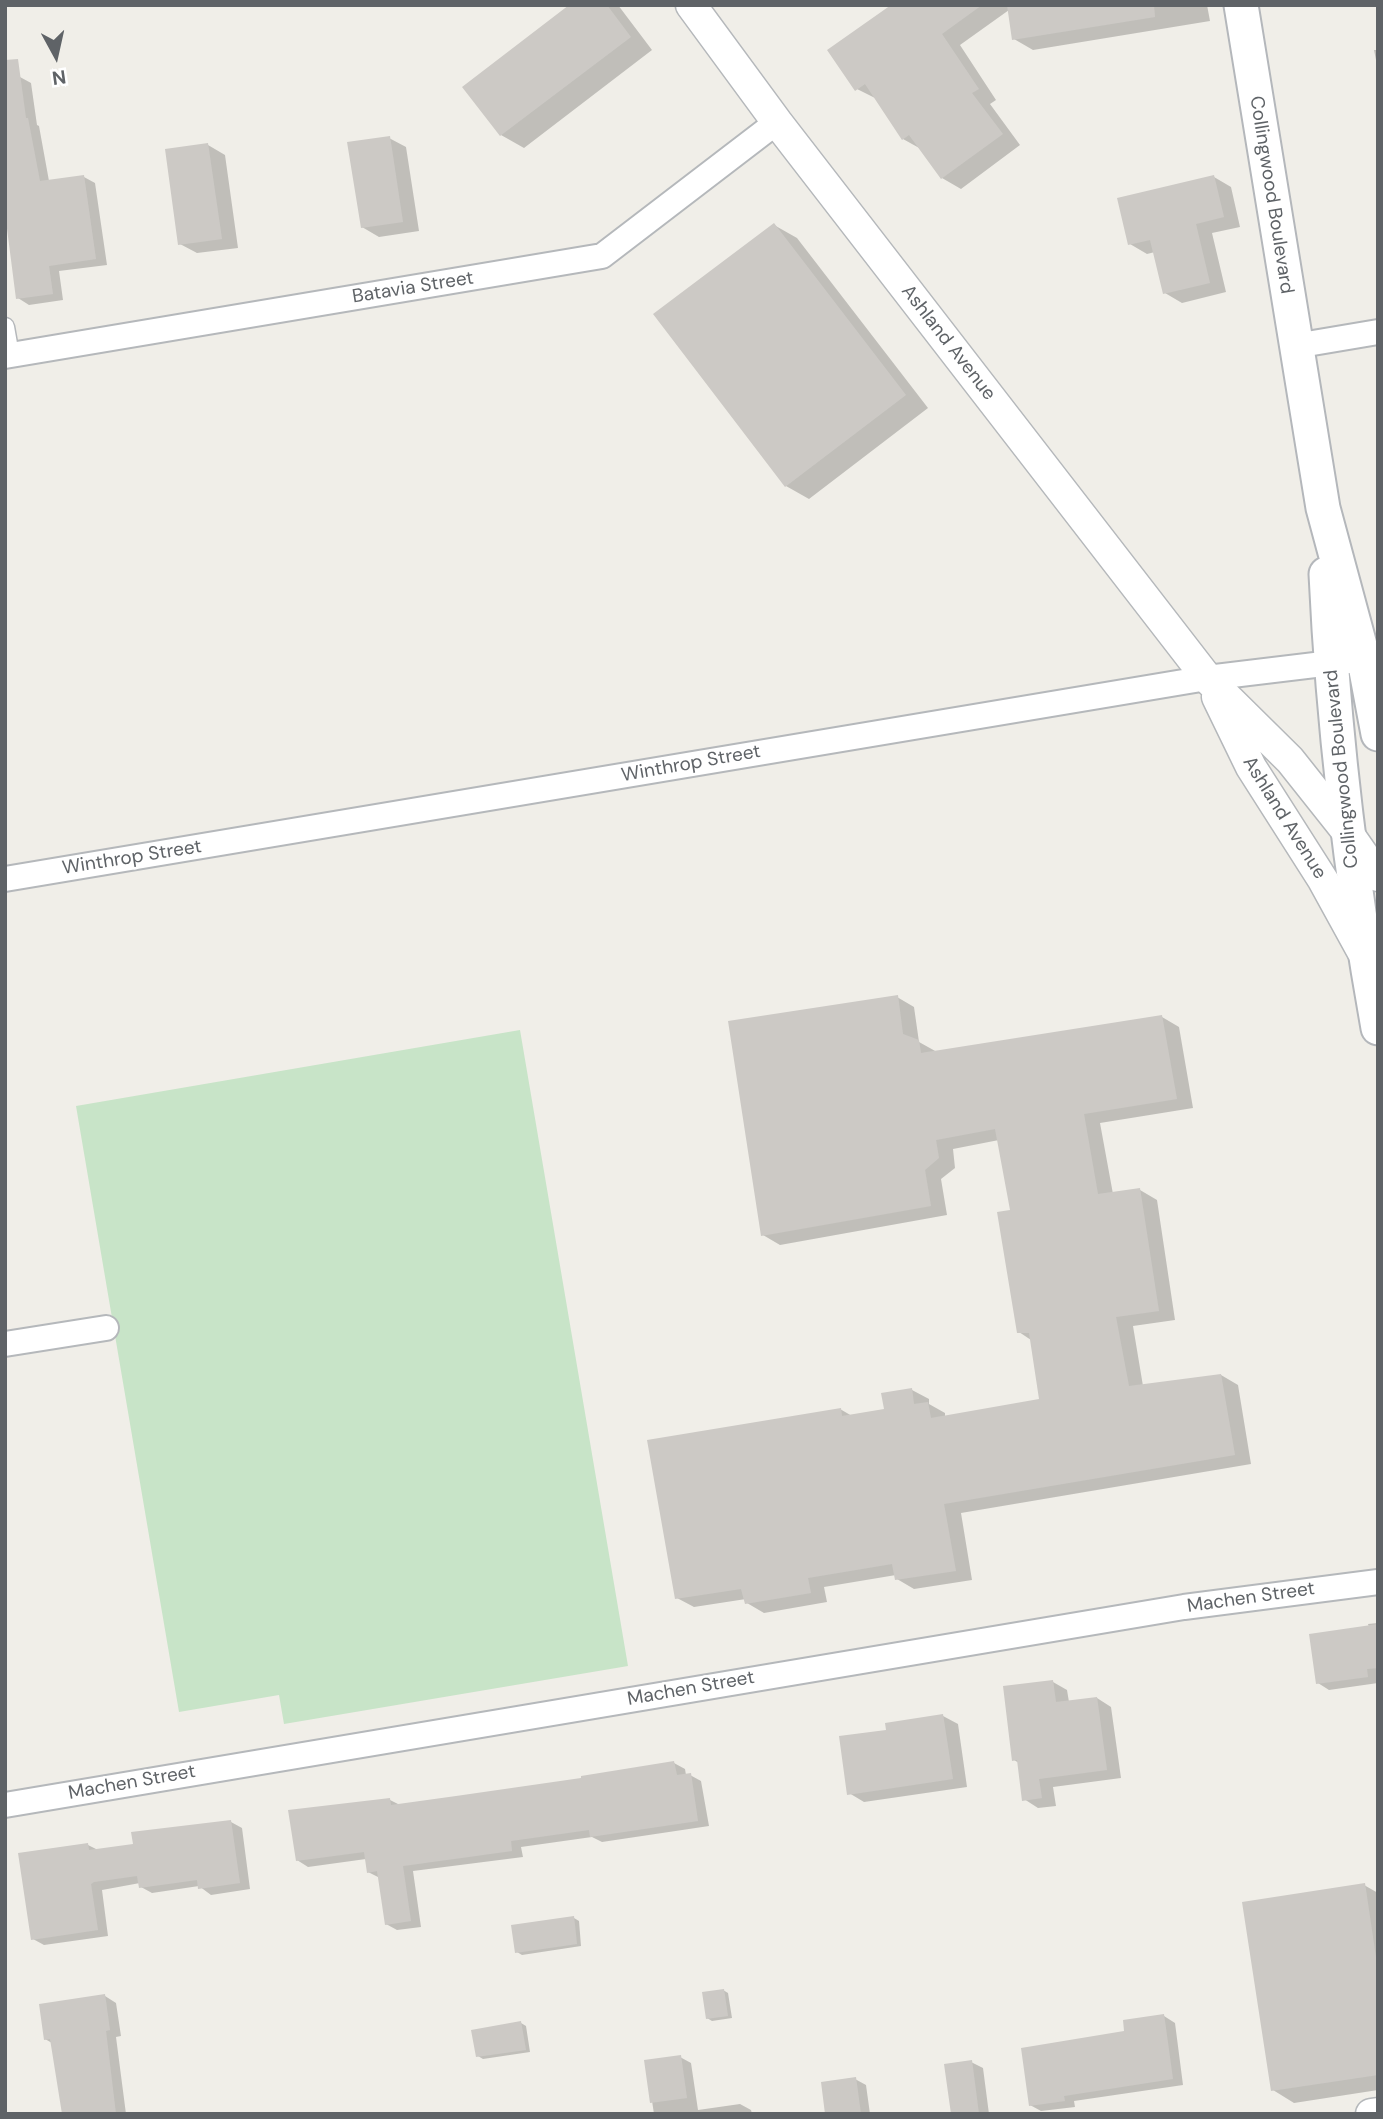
<!DOCTYPE html>
<html>
<head>
<meta charset="utf-8">
<style>
  body { margin:0 }
  #map { position:relative; width:1383px; height:2119px; overflow:hidden; background:#f0eee8; font-family:"DM Sans",sans-serif }
  canvas { display:block }
  .frame { position:absolute; inset:0; border:7px solid #5f6367; pointer-events:none }
  .north { position:absolute; left:21px; top:21px; width:70px; height:70px; -webkit-text-stroke:5px #fff; paint-order:stroke; rotate:172deg; font-size:19px; font-weight:700; line-height:28px; text-align:center; color:#5f6367 }
  .north::after { content:''; display:block; margin:auto; width:24px; height:32px; background:#5f6367; clip-path:polygon(50% 0,100% 100%,50% 72%,0 100%) }
</style>
</head>
<body>
<div id="map">
<canvas width="1383" height="2119"></canvas>
<div class="frame"></div>
<div class="north">N</div>
</div>
<script>
const g = document.querySelector('canvas').getContext('2d');
g.lineJoin = 'round';
function fillPath(path, color) { g.fillStyle = color; g.fill(path, 'evenodd'); }
function trace(path, color, width, dash) { g.strokeStyle = color; g.lineWidth = width; g.lineCap = dash ? 'butt' : 'round'; g.setLineDash(dash || []); g.stroke(path); }
function drawText(font, color, halo, rows, align = 'center') {
  g.font = font + ' "DM Sans",sans-serif'; g.lineWidth = 5; g.setLineDash([]); g.textBaseline = 'middle'; g.strokeStyle = halo; g.fillStyle = color; for (const [text, x, y, turn = 0] of rows) {
    g.save(); g.translate(x, y); g.rotate((+turn || 0) * Math.PI / 180); g.textAlign = isNaN(turn) ? turn : align; if (halo) g.strokeText(text, 0, 0); g.fillText(text, 0, 0); g.restore();
  }
}
const green = new Path2D(`
  M520,1030L628,1666L284,1724L279,1695L179,1712L76,1106Z`);
const shadow = new Path2D(`
  M572,5H618L652,50L524,148L501,135Z
  M894,5H1207L1210,21L1033,50L1014,39L1009,10L960,45L996,100L990,104L1020,145L961,189L942,178L921,149L903,139L877,99L857,89Z
  M1374,50H1378V70Z
  M20,77L31,83L37,125L39,126L49,181L84,177L95,183L107,265L59,271L63,300L29,305L18,298Z
  M389,138L406,147L419,231L379,237L362,227Z
  M208,145L225,155L238,248L197,253L180,244Z
  M1214,177L1231,187L1240,227L1212,233L1226,292L1182,303L1165,293L1155,252L1147,254L1130,244Z
  M774,225L797,238L928,408L809,499L786,486Z
  M897,997L914,1007L919,1042L937,1052L1162,1017L1179,1027L1193,1108L1100,1123L1113,1194L1140,1190L1157,1200L1175,1320L1133,1326L1143,1386L1221,1375L1238,1385L1251,1464L961,1513L972,1580L914,1589L897,1579L896,1575L824,1587L827,1602L764,1613L747,1603L746,1599L694,1607L677,1598L840,1409L852,1416L886,1411L912,1390L929,1399V1404L945,1413V1418L1041,1401L1031,1340L1019,1332L1012,1211L999,1140L953,1149L955,1168L941,1179L947,1215L780,1245L763,1235Z
  M1378,1623V1683L1329,1690L1318,1683L1369,1627L1368,1624Z
  M1053,1682L1067,1690L1069,1702L1097,1698L1111,1707L1121,1778L1053,1787L1056,1806L1038,1808L1024,1799L1019,1763L1014,1760Z
  M943,1716L958,1724L967,1787L864,1802L849,1793L888,1731Z
  M674,1763L685,1769L686,1775H690L701,1781L709,1826L602,1842L592,1837L521,1847L523,1857L413,1871L421,1927L397,1930L386,1924L380,1878L368,1872L366,1859L308,1867L297,1860L390,1800L400,1805L583,1779Z
  M231,1822L242,1828L250,1889L211,1895L199,1886L152,1893L141,1887L140,1883L102,1890L108,1936L44,1945L33,1939L88,1845L98,1850L135,1845Z
  M1364,1885L1378,1893V2090L1294,2103L1273,2090Z
  M574,1918L579,1921L581,1946L522,1955L517,1952Z
  M723,1990L728,1993L732,2018L712,2021L707,2018Z
  M105,1996L116,2003L121,2036L116,2037L126,2114H64L52,2043L45,2039Z
  M1164,2016L1175,2023L1183,2085L1074,2101L1075,2107L1041,2111L1030,2105L1126,2033Z
  M521,2023L526,2026L530,2052L483,2059L478,2056Z
  M680,2057L691,2063L698,2110L740,2104L751,2110L752,2114H654L646,2061Z
  M971,2062L983,2068L989,2114H953Z
  M855,2079L866,2085L870,2114H827Z`);
const building = new Path2D(`
  M569,5H607L631,37L500,136L462,87Z
  M891,5H982L942,34L979,89L972,93L1003,134L941,179L909,135L902,140L865,84L855,91L827,50Z
  M1007,5H1154L1155,17L1012,40Z
  M18,59L26,118H28L40,181L84,175L96,259L49,266L53,294L16,299L5,213V60Z
  M390,136L403,222L361,228L347,142Z
  M208,143L222,239L178,245L165,149Z
  M1214,175L1224,217L1196,224L1210,283L1163,294L1150,240L1128,245L1117,198Z
  M774,223L906,395L785,487L653,314Z
  M898,995L903,1034L919,1040L921,1053L1162,1015L1177,1099L1084,1114L1098,1194L1140,1188L1159,1311L1116,1317L1129,1386L1221,1374L1235,1455L944,1504L956,1571L895,1580L892,1564L808,1578L811,1593L745,1604L741,1589L675,1599L647,1440L841,1408L842,1416L884,1409L881,1393L912,1388L914,1404L928,1402L931,1418L1039,1399L1029,1333H1017L997,1212L1010,1210L995,1129L936,1140L939,1158L925,1170L931,1206L761,1236L728,1021Z
  M1378,1624V1668L1367,1669L1368,1677L1316,1684L1309,1634Z
  M1053,1680L1056,1702L1097,1697L1107,1770L1039,1779L1042,1798L1022,1801L1017,1760L1012,1761L1003,1686Z
  M943,1714L953,1779L847,1795L839,1736L886,1730L885,1723Z
  M674,1761L677,1775L691,1773L698,1821L590,1837L589,1830L511,1841L512,1851L403,1866L411,1921L385,1925L377,1871L367,1873L364,1852L296,1861L288,1810L390,1798L391,1805L456,1796L581,1778V1776Z
  M231,1820L240,1883L198,1889L197,1880L139,1888L137,1876L94,1882L91,1884L98,1930L31,1940L18,1853L88,1843L89,1850L133,1844L131,1832Z
  M1365,1883L1378,1971V2075L1271,2091L1242,1902Z
  M574,1916L577,1944L515,1953L511,1925Z
  M724,1989L728,2016L706,2019L702,1992Z
  M105,1994L110,2030L106,2031L116,2114H62L50,2039L44,2040L39,2004Z
  M1164,2014L1173,2079L1064,2096L1065,2101L1029,2106L1021,2048L1124,2031L1123,2020Z
  M521,2021L526,2050L476,2057L471,2030Z
  M681,2055L687,2098L650,2103L644,2060Z
  M972,2060L979,2114H951L944,2064Z
  M856,2077L861,2114H825L821,2082Z`);
const pedestrian = new Path2D(`
  M5,327L10,355`);
const minor = new Path2D(`
  M1295,346L1378,332
  M5,356L602,256L777,122
  M5,879L1207,678L1348,661
  M5,1344L106,1328
  M5,1805L1184,1607L1378,1582`);
const tertiary = new Path2D(`
  M691,5L777,122L1207,678L1290,760L1348,833L1378,876
  M1217,697L1251,767L1323,880L1362,951
  M1371,2114L1378,2113`);
const secondary = new Path2D(`
  M1241,5L1323,508L1364,660L1378,734
  M1326,574C1333,726 1351,878 1378,1028`);
const streetNames = [
  ["Collingwood Boulevard",1271,195,81],
  ["Batavia Street",413,288,-9],
  ["Ashland Avenue",948,343,52],
  ["Winthrop Street",691,764,-10],
  ["Collingwood Boulevard",1342,769,-96],
  ["Ashland Avenue",1284,818,58],
  ["Winthrop Street",132,858,-9],
  ["Machen Street",1251,1598,-8],
  ["Machen Street",691,1689,-10],
  ["Machen Street",132,1783,-10]
];
fillPath(green, '#c8e4c8');
fillPath(shadow, '#0003');
fillPath(building, '#ccc9c5');
trace(pedestrian, '#b5b8bb', 21);
trace(minor, '#b5b8bb', 28);
trace(tertiary, '#b5b8bb', 33);
trace(secondary, '#b4b7bb', 37);
trace(pedestrian, '#fff', 18);
trace(minor, '#fff', 24);
trace(tertiary, '#fff', 30);
trace(secondary, '#fff', 33);
drawText('19px', '#5f6367', '#fff', streetNames);
</script>
</body>
</html>
